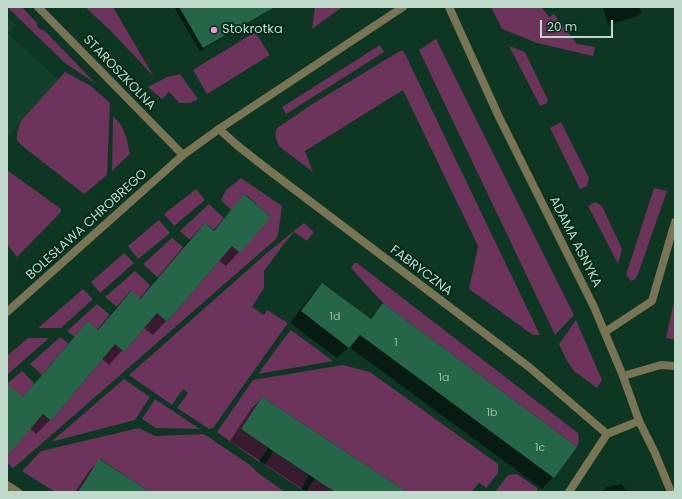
<!DOCTYPE html>
<html>
<head>
<meta charset="utf-8">
<style>
  body { margin:0 }
  #map { position:relative; width:682px; height:499px; overflow:hidden; background:#0d3623; font-family:Poppins,sans-serif }
  canvas { display:block }
  .frame { position:absolute; inset:0; border:8px solid #bfdaca; pointer-events:none }
  .scale { position:absolute; left:540px; top:20px; width:73px; height:18px; box-sizing:border-box; border:2px solid #bfdaca; border-top:0; padding-left:5px; font-size:12px; line-height:14px; white-space:nowrap; color:#bfdaca; -webkit-text-stroke:3px #012b1a; paint-order:stroke }
</style>
</head>
<body>
<div id="map">
<canvas width="682" height="499"></canvas>
<div class="frame"></div>
<div class="scale">20 m</div>
</div>
<script>
const g = document.querySelector('canvas').getContext('2d');
g.lineJoin = 'round';
function fillPath(path, color) { g.fillStyle = color; g.fill(path, 'evenodd'); }
function trace(path, color, width, dash) { g.strokeStyle = color; g.lineWidth = width; g.lineCap = dash ? 'butt' : 'round'; g.setLineDash(dash || []); g.stroke(path); }
function drawText(font, color, halo, rows, align = 'center') {
  g.font = font + ' Poppins,sans-serif'; g.lineWidth = 4; g.setLineDash([]); g.textBaseline = 'middle'; g.strokeStyle = halo; g.fillStyle = color; for (const [text, x, y, turn = 0] of rows) {
    g.save(); g.translate(x, y); g.rotate((+turn || 0) * Math.PI / 180); g.textAlign = isNaN(turn) ? turn : align; if (halo) g.strokeText(text, 0, 0); g.fillText(text, 0, 0); g.restore();
  }
}
const built = new Path2D(`
  M7,16L16,25L8,33L58,80L7,138Z`);
const green = new Path2D(`
  M7,7H22L37,23V26L41,30H44L96,84L65,63Z
  M85,7H113L154,77L110,30Z
  M315,7H342L312,29Z
  M491,7H544L542,8L549,17L554,14L577,44L595,47L593,56L537,43L502,29Z
  M255,32L270,55L207,94L193,70Z
  M436,39L574,315L555,335L419,50Z
  M380,45L384,52L286,114L282,107Z
  M509,46L525,52L548,100L547,103L540,106Z
  M400,51H403L406,56L540,335H533L469,289L478,246L403,90L305,151L313,172L280,147C276,142 274,133 277,128L314,103Z
  M65,72L91,86L110,103L107,175L84,194L21,145L17,140V133L21,121Z
  M180,74L198,99L190,103H179L169,92L162,99L148,87L167,77Z
  M113,117C125,125 127,140 130,154L112,171Z
  M561,122L589,178L587,186L580,189L550,128Z
  M7,170L61,209V212L17,257L7,244Z
  M241,178L282,206L278,235L276,239L24,459L13,468L7,463V453L43,414L51,421L115,344L124,352L157,313L167,322L232,246L271,217L245,194L231,210L221,200L226,190Z
  M654,188L667,191L638,274L635,279L631,281L626,275Z
  M196,189L205,200L174,226L164,214Z
  M595,202L602,206L622,249L618,264L588,206Z
  M209,204L224,218L214,230L205,223L190,240L180,231Z
  M159,220L170,233L138,259L128,246Z
  M304,223L314,232L307,241L294,232L283,245L264,271V288L252,307L264,315L267,310L288,323L213,428L209,429L177,408L188,393L183,389L172,405L129,375L268,252Z
  M172,238L184,248L158,278L143,264Z
  M124,253L134,263L100,293L91,282Z
  M354,263H357L361,266L578,433L579,442L577,447L383,303L351,268Z
  M135,271L151,286L140,299L130,291L117,307L105,297Z
  M83,289L93,299L61,328H38Z
  M675,297V340L666,338Z
  M97,304L110,315L98,330L88,322L75,337L67,331Z
  M576,320L602,380L597,388L574,371L567,361L559,344Z
  M291,330L333,361L258,374L288,333Z
  M60,337L69,344L42,375L30,364Z
  M28,338H49L7,375V356Z
  M343,365L370,372L498,464V473L486,488L479,483L471,492H407L262,397L241,429L268,448L259,462L217,432L253,380Z
  M22,371L35,384L23,398L13,389L7,397V384Z
  M124,379L150,397L135,420L51,442Z
  M155,399L200,429L156,428L142,419Z
  M139,428L155,436L204,434L250,465L258,473L285,492H150L100,459L78,492H55L22,471L41,451Z
  M273,451L309,475L301,489L265,465Z
  M517,474L537,488V492H495L508,475Z
  M315,478L335,492H306Z`);
const shadow = new Path2D(`
  M174,7H271V8L268,11L200,51Z
  M603,7H640L641,13L638,16L608,25Z
  M244,196L239,252L226,266L218,260L166,321L153,335L143,327L109,365L102,359L50,420L36,434L29,428L7,454V397L22,398L74,337L88,323L97,330L117,306L131,292L139,299L191,238L205,224L213,231Z
  M322,284L369,319L383,305L575,447L553,477L542,489L349,347L337,358L290,323L311,296Z
  M262,398L405,492H307L230,441L251,409Z
  M100,460L148,492H75L90,470Z
  M621,484L628,492H602L607,487Z`);
const building = new Path2D(`
  M179,7H275L203,48Z
  M244,194L271,217L240,253L232,246L167,322L157,313L124,352L115,344L51,421L43,414L7,456V384L23,397L88,321L98,330L131,291L140,299L205,223L214,231Z
  M322,283L371,319L383,303L577,447L554,478L360,335L349,348L301,311Z
  M262,397L407,492H335L273,451L241,429Z
  M99,459L150,492H78Z`);
const minor = new Path2D(`
  M38,7L183,155
  M219,129L238,146L266,168L529,367L607,434
  M605,332L652,301L675,222
  M623,376L661,365L675,366
  M7,485L18,492
  M569,492L607,434L639,421`);
const tertiary = new Path2D(`
  M449,7L499,117L594,307L623,376L639,421L655,453L671,492
  M7,312L183,155L219,129L403,7`);
const markers = [
  [214,30,4,"#f491d4"]
];
const numberNames = [
  ["1d",335,317],
  ["1",396,343],
  ["1a",444,378],
  ["1b",492,413],
  ["1c",540,448]
];
const poiNames = [
  ["Stokrotka",222,30]
];
const streetNames = [
  ["STAROSZKOLNA",119,73,46],
  ["BOLESŁAWA CHROBREGO",87,225,-42],
  ["ADAMA ASNYKA",575,242,63],
  ["FABRYCZNA",421,271,37]
];
fillPath(built, '#11412b');
fillPath(green, '#6c335b');
fillPath(shadow, '#0007');
fillPath(building, '#246647');
trace(minor, '#797453', 8);
trace(tertiary, '#797453', 8);
for (const [x, y, r, color] of markers) { const dot = new Path2D(); dot.arc(x, y, r, 0, 2 * Math.PI); g.fillStyle = color; g.fill(dot); trace(dot, '#012b1a', 1.5); }
drawText('11px', '#98bda9', null, numberNames);
drawText('13px', '#bfdaca', '#012b1a', poiNames, 'left');
drawText('13px', '#bfdaca', '#012b1a', streetNames);
</script>
</body>
</html>
